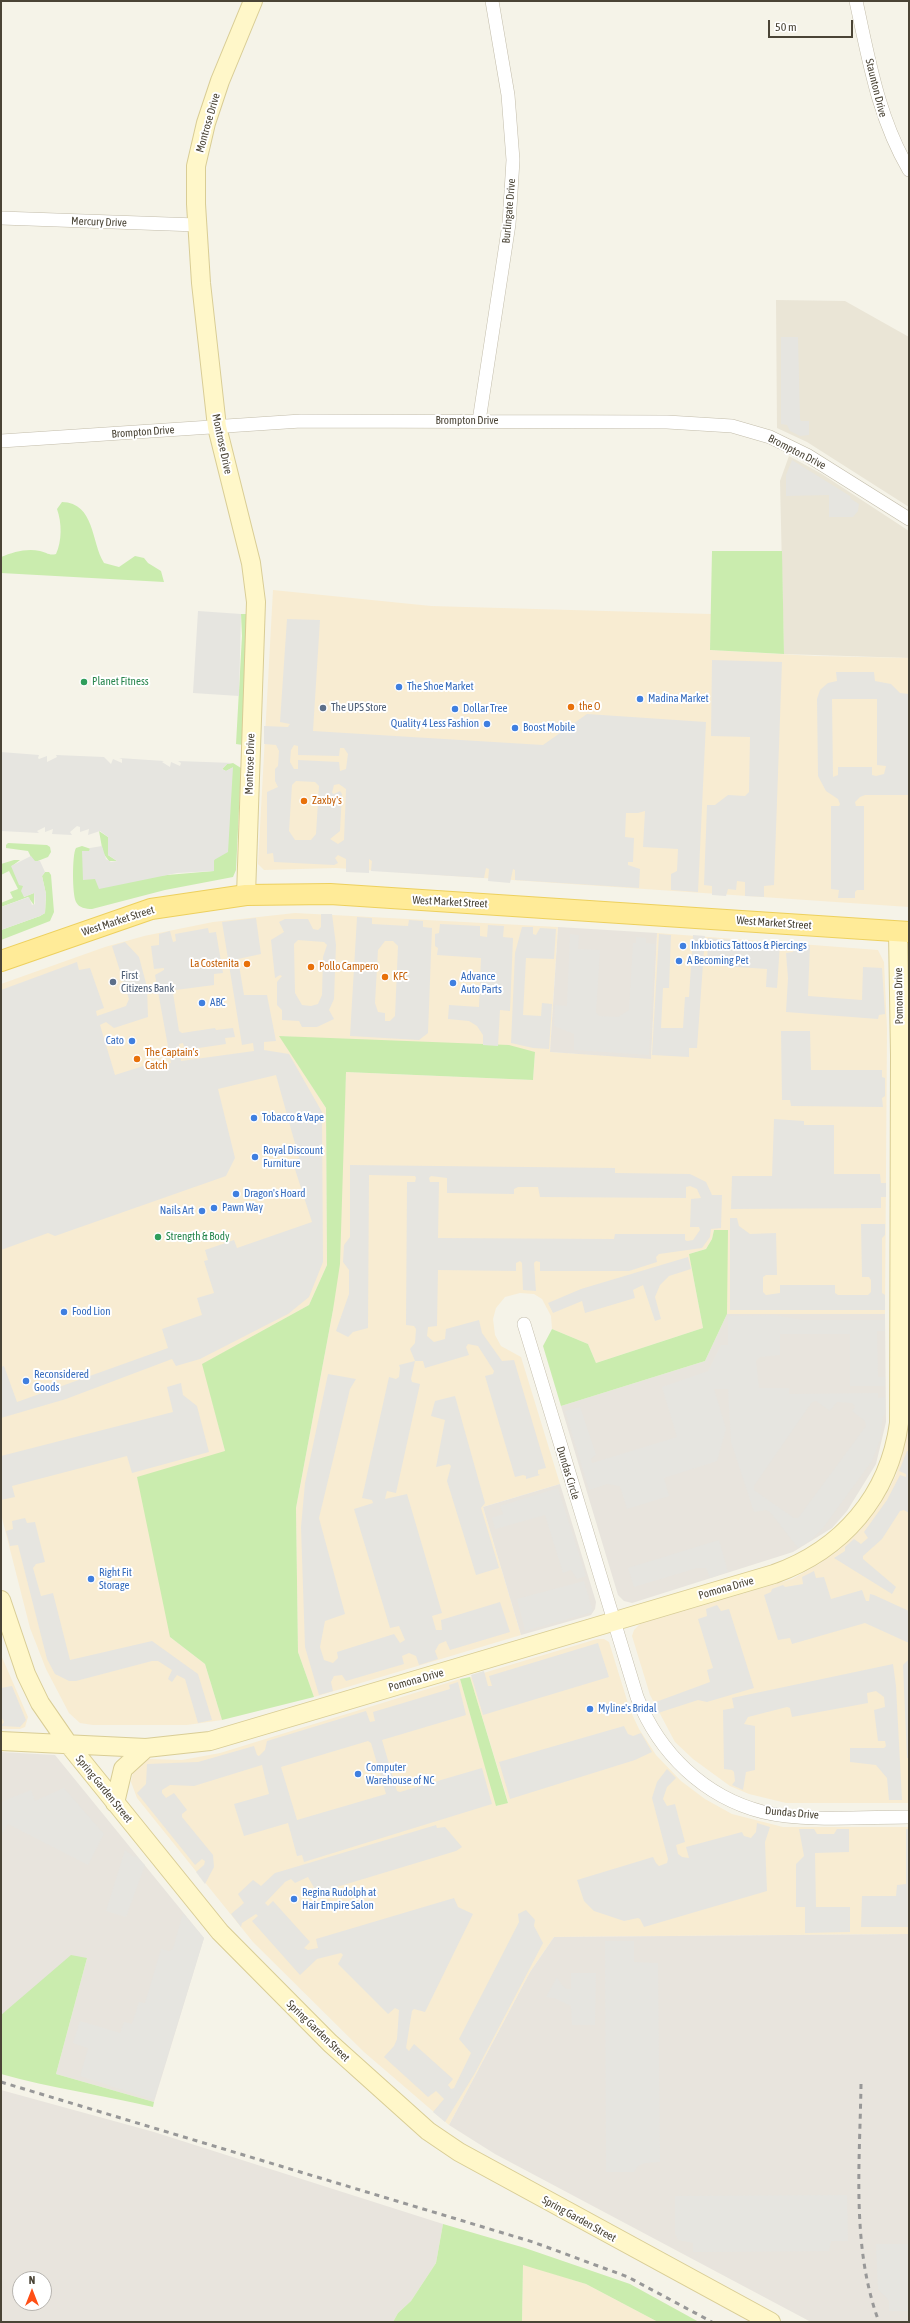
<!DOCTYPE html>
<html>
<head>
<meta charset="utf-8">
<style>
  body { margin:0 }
  #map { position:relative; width:910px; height:2323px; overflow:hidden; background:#f5f3e8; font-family:"Asap Condensed",sans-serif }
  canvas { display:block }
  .frame { position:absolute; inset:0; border:2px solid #4a4436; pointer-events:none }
  .north { position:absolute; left:12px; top:2271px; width:40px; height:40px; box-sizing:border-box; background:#fff; border:1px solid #b7b4af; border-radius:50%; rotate:0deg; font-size:11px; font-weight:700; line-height:16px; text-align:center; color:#4a4436 }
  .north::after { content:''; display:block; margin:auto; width:14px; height:18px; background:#ff4f16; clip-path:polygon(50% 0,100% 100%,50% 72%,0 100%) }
  .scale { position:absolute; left:768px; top:20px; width:85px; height:18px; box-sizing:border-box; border:2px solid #4a4436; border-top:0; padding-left:5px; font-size:12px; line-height:14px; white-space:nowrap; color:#4a4436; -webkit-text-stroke:3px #fff; paint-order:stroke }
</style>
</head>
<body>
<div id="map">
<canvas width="910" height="2323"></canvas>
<div class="frame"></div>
<div class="north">N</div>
<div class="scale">50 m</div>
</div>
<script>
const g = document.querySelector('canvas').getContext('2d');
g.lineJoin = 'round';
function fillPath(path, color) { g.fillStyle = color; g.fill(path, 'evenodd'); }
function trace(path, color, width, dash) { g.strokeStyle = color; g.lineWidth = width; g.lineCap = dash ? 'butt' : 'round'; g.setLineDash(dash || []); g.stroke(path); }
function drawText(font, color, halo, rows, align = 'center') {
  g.font = font + ' "Asap Condensed",sans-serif'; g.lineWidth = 4; g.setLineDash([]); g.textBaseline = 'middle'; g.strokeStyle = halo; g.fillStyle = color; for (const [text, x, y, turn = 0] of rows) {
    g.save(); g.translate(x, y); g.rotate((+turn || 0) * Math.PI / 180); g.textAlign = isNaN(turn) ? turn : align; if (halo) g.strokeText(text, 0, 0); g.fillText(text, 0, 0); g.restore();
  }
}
const residential = new Path2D(`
  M776,300L845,301L909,337V507L807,442L777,428Z
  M789,456L822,474L909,531V658L784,654L780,481Z`);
const commercial = new Path2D(`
  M273,590L431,606L711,614L710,650L815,656L909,658V907L336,868L264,870L258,864Z
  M295,913L558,927L550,1052L651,1058L657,933L878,950L884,962L887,1028L885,1314H727V1230H714L712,1239L706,1249L689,1254L703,1328L596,1363L588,1344L552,1329L551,1316L542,1299L534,1294L520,1293L505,1297L496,1308L493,1319L495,1335L501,1346L521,1357L560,1484L483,1507L521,1635L314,1697L298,1652L296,1508L333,1310L346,1072L533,1080L535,1052L280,1036L326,1108L327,1265L309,1305L203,1364L225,1451L170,1637L205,1664L222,1720L187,1725H93L80,1723L69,1713L46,1669L30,1628L1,1514V984L105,947L144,936L213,922Z
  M909,1423V1803H786L749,1794L730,1786L693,1759L675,1742L650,1695L632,1636L634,1630L640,1624L792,1579L819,1564L839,1550L859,1531L876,1510L889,1489L896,1475Z
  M597,1639H604L609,1642L630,1710L639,1729L656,1755L681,1781L705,1799L732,1814L783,1827H909V1934L554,1937L530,1972L449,2125L364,2052L253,1942L137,1798L131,1782L133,1772L140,1763L149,1759L182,1760L220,1753L460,1679L497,1806L508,1802L470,1677Z
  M1,1655L28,1717L25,1727L20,1729H1Z
  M523,2264L586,2284L658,2322H522Z`);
const industrial = new Path2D(`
  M558,927L657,933L651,1059L550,1052Z
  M727,1314H885L886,1422L876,1464L847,1511L832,1528L793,1552L632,1603L624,1601L618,1595L561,1406L705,1361Z
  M560,1484L596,1602L595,1609L591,1615L521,1635L483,1507Z
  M1,1752L55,1755L204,1938L154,2102L56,2074L87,1958L1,2015Z
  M909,1934V2322H811L495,2154L449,2125L530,1972L554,1937Z
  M1,2090L154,2132L443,2224L436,2263L411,2301L398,2313L393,2322H1ZM20,2279H44V2303H20Z`);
const green = new Path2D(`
  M62,502C95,503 91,542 104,563L119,567L135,556L144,558L148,563L161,571L164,582L1,573V557C13,552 27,548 40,551C46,552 49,556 56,554C62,541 62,523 57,509Z
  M712,551H782L784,654L710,650Z
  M241,614H248L243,745L236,744L242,636Z
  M233,763L241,768L236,870L233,877L165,890L92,909C86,909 79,908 76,902C72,895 72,854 76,848L82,846L91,849L90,851H82L97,881L214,871V861L232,768L226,771L222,769L227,764Z
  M99,831L108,837V855L117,861H109L103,853Z
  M8,843L47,845L50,847L51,852L48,857L35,862L32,859L28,851L6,848V845Z
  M14,860H20L12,866L23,885L24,897L34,893V905L28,897L1,907V903L13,898L10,892L18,889L9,871L1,875V864Z
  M45,872H49L51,875L54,912L50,921L1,940V930L40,916L45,913L46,894L42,876Z
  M279,1036L509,1045L535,1052L533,1080L346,1072L340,1264L333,1310L296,1508L298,1652L314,1697L222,1720L205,1664L170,1637L137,1477L225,1451L202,1364L309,1305L327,1265L326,1108Z
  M714,1230H728L727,1314L705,1361L561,1406L543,1346L552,1329L588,1344L596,1363L703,1328L689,1254L706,1249L712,1239Z
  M470,1677L508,1803L496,1806L460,1679Z
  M71,1955L87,1958L56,2074L154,2102L153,2107C102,2095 51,2088 1,2074V2015Z
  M443,2224L525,2248L630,2284L699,2322H658L586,2284L523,2265L522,2322H393L398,2313L411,2301L436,2263Z`);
const parking = new Path2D(`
  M781,337H798L800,419L801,421H809V435L800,436L790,431L787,425L781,424Z
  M792,460L850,496L851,499L859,504L858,511L853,517H829V495L786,496V475Z
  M198,611L241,614L239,696L193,693Z
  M287,619L320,620L313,731L543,745L587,714L706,722L698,892L671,890V874L677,871L678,849L643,847L645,811L638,813H626L625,837L634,838L633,862H628V865L640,869L639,888L515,880V870L513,869L510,883L488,881L489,869L486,868L484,878L371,871L372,861L369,859V873L346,872V859L338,855L335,858L338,863L334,865L274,862L273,853L267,854V792L278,787L275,781V769L278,766L279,751L276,745L264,744V726L288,727L290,724L280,722ZM294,745L298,746V755L339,756L340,748H344L348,754L346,769L340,771L339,762L298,760V769H294L290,762L291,750ZM296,781L315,782L319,786L316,834L311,840H295L289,831L292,785ZM339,784L346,789L344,840L338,844L330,839L340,831L342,794L340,791L334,794L332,793L334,785Z
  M712,660L782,662L774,885L764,886V897L745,896V882L737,881L736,890L728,889L726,896L712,895V886L704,885L707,805H715L728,795L745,796L749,792L750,737L711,736Z
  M836,672H874L875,681L891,684L900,693L909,694V795H865L860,797L855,802L856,806H864V890H857L855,892V898H838L839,890L831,889V806H839L840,804L838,799L826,791L818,776L817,699L820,690L828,683L837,681ZM832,699H877V765L886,766L884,774L876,776L872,775V767H838V775L833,777Z
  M1,752L39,755L38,758L39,759L47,756V762L57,757L56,755L104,757L111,764L113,759L122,763V759L119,758L164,761L162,762L170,767L171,762L180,766L181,763L178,761L233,763L227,764L222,769L226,771L233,767L228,852L214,860V871L177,873L99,889L95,879L83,880L82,851H89L90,848L102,846L106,859L111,862L117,861L108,855V837L100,831L88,835L89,829L80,832V827L77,826L70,832L72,835L52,834L53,829L45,832V827L37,831L39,833L1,831Z
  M31,856L35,861H40L45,872L42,876L46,894L45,913L40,916L1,930V907L29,897L32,905L35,904L34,893L24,897L21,891L23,886L19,885L11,866Z
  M321,914H332L336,945L334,999L329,1010L334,1019L317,1027H302L299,1021L282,1020V1010L277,1005V982L282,976L280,975L275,978L271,940L284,932L279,922L285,919H308L313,929L318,930L321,927ZM298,940L324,942L327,945L323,957L322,995L318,1004L311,1006L302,1005L295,993L294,944Z
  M357,917L372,918V924L408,926L409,920L423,921V927L432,928L428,1033L419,1040L350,1036ZM385,941H393L398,946L395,1016L390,1021H385V1013L378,1012L375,1003L378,950Z
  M256,918L261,954L238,959L244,995H267L276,1041L264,1042V1050L289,1054L322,1112L323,1262L309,1297L288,1314L200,1359L176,1366L172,1359L66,1399L1,1418V1367L4,1366L17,1402L168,1348L162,1329L202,1315L197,1298L214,1293L204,1261L208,1260L205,1250L234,1240L237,1248L312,1222L292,1160L299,1158L276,1075L218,1089L235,1158L226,1176L55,1236L48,1233L1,1250V990L77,962L79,970L90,968L104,1008L96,1011L97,1016L126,1006L129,999L112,946L125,942L139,957L147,987L148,1017L114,1028L106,1022L100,1025L115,1075L159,1061L161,1065L171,1063L155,975L164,970V968L154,969L151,946L159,945V934L170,931L173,942L176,941L175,934L208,928L209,933L216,932L223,973L214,974V985L176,990L174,983H172L168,989L170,993H173L179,1031L182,1033L215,1028L216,1030L233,1028L235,1037L225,1038L226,1044L185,1050L183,1043L179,1044L181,1061L254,1051L253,1043L242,1045L222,922Z
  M440,924L480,926V936L487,937L488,925L504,926L503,937L513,938L510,1011L500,1010L498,1046L483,1045V1035L477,1026L469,1021L448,1019L449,1005L479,1007L481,958L437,955L438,948L435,946V934L439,933Z
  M522,927H533V934L536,935L540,928L556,929L554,959L526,958L523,1015L541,1016L542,1003L552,1004L549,1049L533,1048L511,1043L515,953Z
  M570,934L579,935L578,949L600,950L596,1012L599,1016L618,1017L629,1010L633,943H636V937L646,938V943L655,944L649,1055L574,1050V1034L554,1026L555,1005L567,1006Z
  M659,934L671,935L669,988H663L661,1028H683L685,997H689L693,935L705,936L697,1048H689V1057L652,1055Z
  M708,938L780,944L777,988L766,987L767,969L707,965Z
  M795,944L810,945L808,996L862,1000L863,967L882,968L885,1014L879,1015L878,1019L786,1012L788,978L786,953L793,952Z
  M781,1031H810L811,1070H882V1077L885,1078V1096L882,1098L883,1107L791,1106L790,1100H782Z
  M774,1119L804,1121V1125H834V1174H880L881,1183H886V1197H881V1208L731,1209L732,1176H772Z
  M350,1165L615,1168V1173L690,1174L706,1182L712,1195H722L721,1228L711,1229L710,1237L702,1248L659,1254L656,1257L657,1262L629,1271H540V1262L536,1261L534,1263L536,1291L523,1290L522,1263L520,1261L516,1263V1271L438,1270L437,1326L428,1327L427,1336L434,1342L445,1339L446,1329L479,1320L482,1333L502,1361L514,1360L546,1468L538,1470V1474L540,1475L526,1479V1476L523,1475L515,1477L485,1376L493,1374L494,1371L478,1346L468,1344L466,1347L469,1355L425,1368L423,1361H415L411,1379L412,1382L420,1384L396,1493L387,1491L385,1499L407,1494L442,1613L432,1616L436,1630H442L441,1620L500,1602L510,1632L450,1650L446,1641L439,1644L435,1651L438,1659L419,1665L416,1656L409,1653L402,1656L404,1664L346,1681L342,1675L334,1676L331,1682L333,1691L319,1695L305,1647L301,1527L305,1483L328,1374L356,1379L350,1389L319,1518L345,1614L325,1621L320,1647L324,1660L333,1663L338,1658L337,1652L394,1634L400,1643L405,1640L399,1626L390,1628L354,1509L373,1503L372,1500L362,1498L389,1377L396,1379L399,1377L400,1368L399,1365L415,1361L410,1349L415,1343L416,1329L414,1326L406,1325L407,1182H415L416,1178L415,1176L369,1175L368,1328L353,1332L348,1337L336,1331L349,1294V1270L343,1262L344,1245L350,1237ZM431,1176L447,1178V1193L514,1194V1189L518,1187H538L540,1197L686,1198V1187L690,1186L697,1189L701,1198L691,1199L690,1227H699L700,1230L693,1240L687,1241L685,1240V1234H615L614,1239L438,1238L439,1182H430L429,1178Z
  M730,1218H737L739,1226L750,1234L776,1233L777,1275H766L763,1277V1292L766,1295L780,1293V1285H835V1293L838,1295H868L871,1292V1280L869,1277H862L861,1224H885V1235L882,1238V1293L885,1295V1310H730Z
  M688,1257L691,1269L669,1276L660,1285L655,1297L661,1319L655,1321L643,1285L633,1290L635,1298L585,1313L582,1301L553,1313L548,1303L581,1289Z
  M774,1315L802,1320H885V1331H877L878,1377H885V1386H850V1334H780V1355L760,1357L756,1361L759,1388H789V1394L878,1393V1398L885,1397V1414L883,1416L880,1440L872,1461L823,1528L811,1540L798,1548L770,1512L766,1510L754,1512L731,1442L728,1389H714L726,1429L717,1461L664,1478L669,1496L627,1509L620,1486L607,1484L589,1490L565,1411L580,1407L596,1455L591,1459L592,1463L677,1437L662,1387L708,1371L721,1345H728V1316ZM816,1401L830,1411L837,1402L852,1403L855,1407L852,1411L865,1421L866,1426L798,1518H794L754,1490V1486L812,1402Z
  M181,1383L183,1395L197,1406L209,1452L132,1473L127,1456L12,1486L15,1497L1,1500V1456L173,1412L167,1387Z
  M455,1396L485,1503L481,1508L499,1568L476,1575L447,1481L451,1466L449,1464L436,1467L445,1420L431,1416L435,1401Z
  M907,1451H909V1513L904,1510L900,1511L882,1539L863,1556V1559L896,1587L892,1594L834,1558L845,1551V1547L854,1539L861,1544L868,1538L864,1532L887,1500L900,1475L906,1477V1474L899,1471Z
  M558,1488L586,1576L577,1579L571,1570L563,1573L545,1515L495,1529L492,1518L503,1514L500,1506Z
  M25,1518L27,1523L35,1522L45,1562L36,1564L33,1568L41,1596L53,1593L70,1660L152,1641L198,1674L212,1720L198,1723L185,1679L177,1675L172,1682L168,1679L172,1670L158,1661H152L76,1681H69L55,1674L47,1659L18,1545L10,1546L6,1531L13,1529L12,1521Z
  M719,1540L728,1572L710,1578L706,1568H697L634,1587L628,1568Z
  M814,1571L816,1578L824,1577L831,1599L862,1590L866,1601H869L870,1594L874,1595L909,1611V1643L865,1623L792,1644L790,1638L778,1640L764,1595L771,1592L772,1589L783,1585L785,1587L803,1584L802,1577Z
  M584,1581L593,1612L525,1631L517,1599Z
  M717,1605L721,1611L729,1609L754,1688L707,1702L698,1700L658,1713L653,1703L710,1682L707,1670L713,1668L698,1619L707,1616L706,1609Z
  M598,1643L609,1677L483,1715L471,1675L484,1671L488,1686H492L489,1676Z
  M909,1659V1758H907L903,1665Z
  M893,1664L896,1686L902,1800H889L887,1778L876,1765L850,1762V1748H884L886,1746L885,1741H878L874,1710L885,1707L884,1697L876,1691L867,1693L868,1703L792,1717L790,1708L787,1707L748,1717L744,1724L755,1726V1770L746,1772L743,1790L732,1785L735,1781L734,1772L732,1770L724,1769L723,1710L734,1708L732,1698Z
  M458,1682L466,1715L382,1740L397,1791L400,1792L482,1768L492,1804L304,1862L302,1855L297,1856L288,1823L244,1836L234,1804L269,1794L262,1765L194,1786L170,1785L162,1790V1793L166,1798L174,1793L187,1810L182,1814V1817L213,1855L214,1867L205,1884L196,1872L204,1865L205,1861L202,1859L195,1865L137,1793L146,1784L147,1764L198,1762L254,1746L257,1755L259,1756L265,1750L267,1741L366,1711L370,1722L375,1721L373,1712L450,1689L449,1685ZM368,1741L371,1743L386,1794L297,1820L281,1767Z
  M12,1686L26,1720L20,1727L1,1726L4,1722L1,1716V1688Z
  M624,1726L628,1734L633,1736L641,1733L652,1752L635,1760L510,1799L499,1762Z
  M667,1769L676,1778L667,1787L663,1799L667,1806L675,1804L685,1842L676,1845L678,1854L682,1857L689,1858L686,1847L742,1832L744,1836L751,1838L756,1832L757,1823L770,1827L765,1842L767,1891L644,1927L640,1919L638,1918L624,1921L594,1911L584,1901L577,1880L653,1857L656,1863L659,1866L667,1863L668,1859L652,1798L657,1782Z
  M64,1788L104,1834L88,1865L8,1824L1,1836V1802L31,1790L35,1801Z
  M436,1825L437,1828L445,1827L462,1847L456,1851L317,1893L308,1877L295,1883L291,1879L285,1882L265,1903L268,1906L273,1901L310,1942L304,1948L308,1950L318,1948L316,1939L454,1898L458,1907L473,1914L425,2012L414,2009L412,2011L406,2048L409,2051L414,2044L453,2079L448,2085L451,2089L454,2088L471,2053L459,2039L519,1922L518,1914L526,1910L535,1920L534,1926L543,1943L475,2073L445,2122L433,2112L444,2099L436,2091L428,2097L384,2057L394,2046L397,2039L399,2010L395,2008L388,2014L338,1964L343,1955L341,1953L317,1959L300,1975L252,1921L258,1916L256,1914L242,1923L241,1927L231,1914L244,1903L238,1894L253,1880L261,1886L275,1873L282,1871Z
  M799,1829H814L817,1834H834L837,1829H849V1852L815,1853L816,1907H850V1932L805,1933V1907H796V1864L804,1856Z
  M906,1829H909V1927H861L862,1896H896L897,1885L906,1884Z
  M125,1850L134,1857L136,1856L145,1865L126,1917L106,1911Z
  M183,1913L204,1938L154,2100L80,2076L88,2048L73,2043L80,2021L120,2033L124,2022L132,2024L139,2002L145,2003L161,1949L169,1951L173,1949Z
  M605,1941H634V1962L658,1963L660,2162L645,2163L638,2166L634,2172H606Z
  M571,1973H596L595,2025H572L571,2006L554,1998L546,1997L557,1977L562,1985L567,1989H571Z
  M847,2195L848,2241H831L829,2251L693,2252V2243L678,2240L675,2234V2196Z
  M876,2244H909V2311H889V2301L878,2289Z`);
const street = new Path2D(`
  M856,1C869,60 878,117 909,170
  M1,218L197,225
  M479,421L509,224L513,160L508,95L492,1
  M1,441L301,421L667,422L732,426L770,437L807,455L909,519
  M524,1324L637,1697C659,1753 704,1797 763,1812C804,1822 866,1817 909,1817`);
const secondary = new Path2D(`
  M246,895L256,602L251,563L217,427L201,283L196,204V166L206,123L220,81L253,1
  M1,1600L26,1674L40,1703L69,1745L220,1932L330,2043L428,2131L459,2152L771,2322
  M1,1741L146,1748L210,1741L774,1574C842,1550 889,1496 899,1423L900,1055L898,932
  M115,1803L123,1769L146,1748`);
const primary = new Path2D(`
  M1,961L151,909L246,895L330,894L909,932`);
const rail = new Path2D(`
  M1,2082L533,2242L628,2277L712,2322
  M861,2084C860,2162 851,2247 879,2322`);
const markers = [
  [84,682,4,"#2e9e5b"],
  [399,687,4,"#3f7fe0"],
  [640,699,4,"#3f7fe0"],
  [571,707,4,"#e8710a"],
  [323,708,4,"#5c6f8a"],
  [455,709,4,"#3f7fe0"],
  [487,724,4,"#3f7fe0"],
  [515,728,4,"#3f7fe0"],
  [304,801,4,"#e8710a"],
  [683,946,4,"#3f7fe0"],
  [679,961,4,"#3f7fe0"],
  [247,964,4,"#e8710a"],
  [311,967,4,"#e8710a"],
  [385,977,4,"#e8710a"],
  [113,982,4,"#5c6f8a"],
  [453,983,4,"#3f7fe0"],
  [202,1003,4,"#3f7fe0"],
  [132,1041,4,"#3f7fe0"],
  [137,1059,4,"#e8710a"],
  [254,1118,4,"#3f7fe0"],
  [255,1157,4,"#3f7fe0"],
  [236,1194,4,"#3f7fe0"],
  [214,1208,4,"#3f7fe0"],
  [202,1211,4,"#3f7fe0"],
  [158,1237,4,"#2e9e5b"],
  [64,1312,4,"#3f7fe0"],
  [26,1381,4,"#3f7fe0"],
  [91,1579,4,"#3f7fe0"],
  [590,1709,4,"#3f7fe0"],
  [358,1774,4,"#3f7fe0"],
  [294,1899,4,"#3f7fe0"]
];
const streetNames = [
  ["Staunton Drive",876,88,76],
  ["Montrose Drive",208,123,-74],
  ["Burlingate Drive",509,211,-85],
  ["Mercury Drive",99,222,2],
  ["Brompton Drive",467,421],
  ["Brompton Drive",143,432,-4],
  ["Montrose Drive",222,444,78],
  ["Brompton Drive",797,452,27],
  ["Montrose Drive",250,764,-88],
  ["West Market Street",450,902,3],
  ["West Market Street",118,921,-18],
  ["West Market Street",774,923,4],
  ["Pomona Drive",899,996,-91],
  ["Dundas Circle",568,1473,73],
  ["Pomona Drive",726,1588,-16],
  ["Pomona Drive",416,1680,-16],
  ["Spring Garden Street",104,1789,51],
  ["Dundas Drive",792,1813,5],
  ["Spring Garden Street",318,2031,44],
  ["Spring Garden Street",579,2219,29]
];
const leisureNames = [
  ["Planet Fitness",92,682],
  ["Strength & Body",166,1237]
];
const shopNames = [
  ["The Shoe Market",407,687],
  ["Madina Market",648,699],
  ["Dollar Tree",463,709],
  ["Quality 4 Less Fashion",479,724,"right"],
  ["Boost Mobile",523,728],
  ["Inkbiotics Tattoos & Piercings",691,946],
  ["A Becoming Pet",687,961],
  ["Advance",461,977],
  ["Auto Parts",461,990],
  ["ABC",210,1003],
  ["Cato",124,1041,"right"],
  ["Tobacco & Vape",262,1118],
  ["Royal Discount",263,1151],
  ["Furniture",263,1164],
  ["Dragon's Hoard",244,1194],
  ["Pawn Way",222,1208],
  ["Nails Art",194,1211,"right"],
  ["Food Lion",72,1312],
  ["Reconsidered",34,1375],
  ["Goods",34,1388],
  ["Right Fit",99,1573],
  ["Storage",99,1586],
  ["Myline's Bridal",598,1709],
  ["Computer",366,1768],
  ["Warehouse of NC",366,1781],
  ["Regina Rudolph at",302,1893],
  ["Hair Empire Salon",302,1906]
];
const foodNames = [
  ["the O",579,707],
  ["Zaxby's",312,801],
  ["La Costenita",239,964,"right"],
  ["Pollo Campero",319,967],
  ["KFC",393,977],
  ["The Captain's",145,1053],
  ["Catch",145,1066]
];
const serviceNames = [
  ["The UPS Store",331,708],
  ["First",121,976],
  ["Citizens Bank",121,989]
];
fillPath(residential, '#eae5d6');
fillPath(commercial, '#f8ecd2');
fillPath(industrial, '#e8e4dd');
fillPath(green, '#caecae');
fillPath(parking, '#e6e5e0');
trace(street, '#c2bcaa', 14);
trace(secondary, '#d9cd95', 20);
trace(primary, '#edd05e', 22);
trace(street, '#fff', 13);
trace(secondary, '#fff7c9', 18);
trace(primary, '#ffeb98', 20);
trace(rail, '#989898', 3, [5, 5]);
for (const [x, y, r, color] of markers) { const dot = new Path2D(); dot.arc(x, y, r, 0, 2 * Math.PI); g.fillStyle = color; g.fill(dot); trace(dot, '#fff', 1.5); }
drawText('11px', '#4a4436', '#fff', streetNames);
drawText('11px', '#27864d', '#fff', leisureNames, 'left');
drawText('11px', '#366cbe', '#fff', shopNames, 'left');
drawText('11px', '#c56008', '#fff', foodNames, 'left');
drawText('11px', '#4e5e75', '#fff', serviceNames, 'left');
</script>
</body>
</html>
